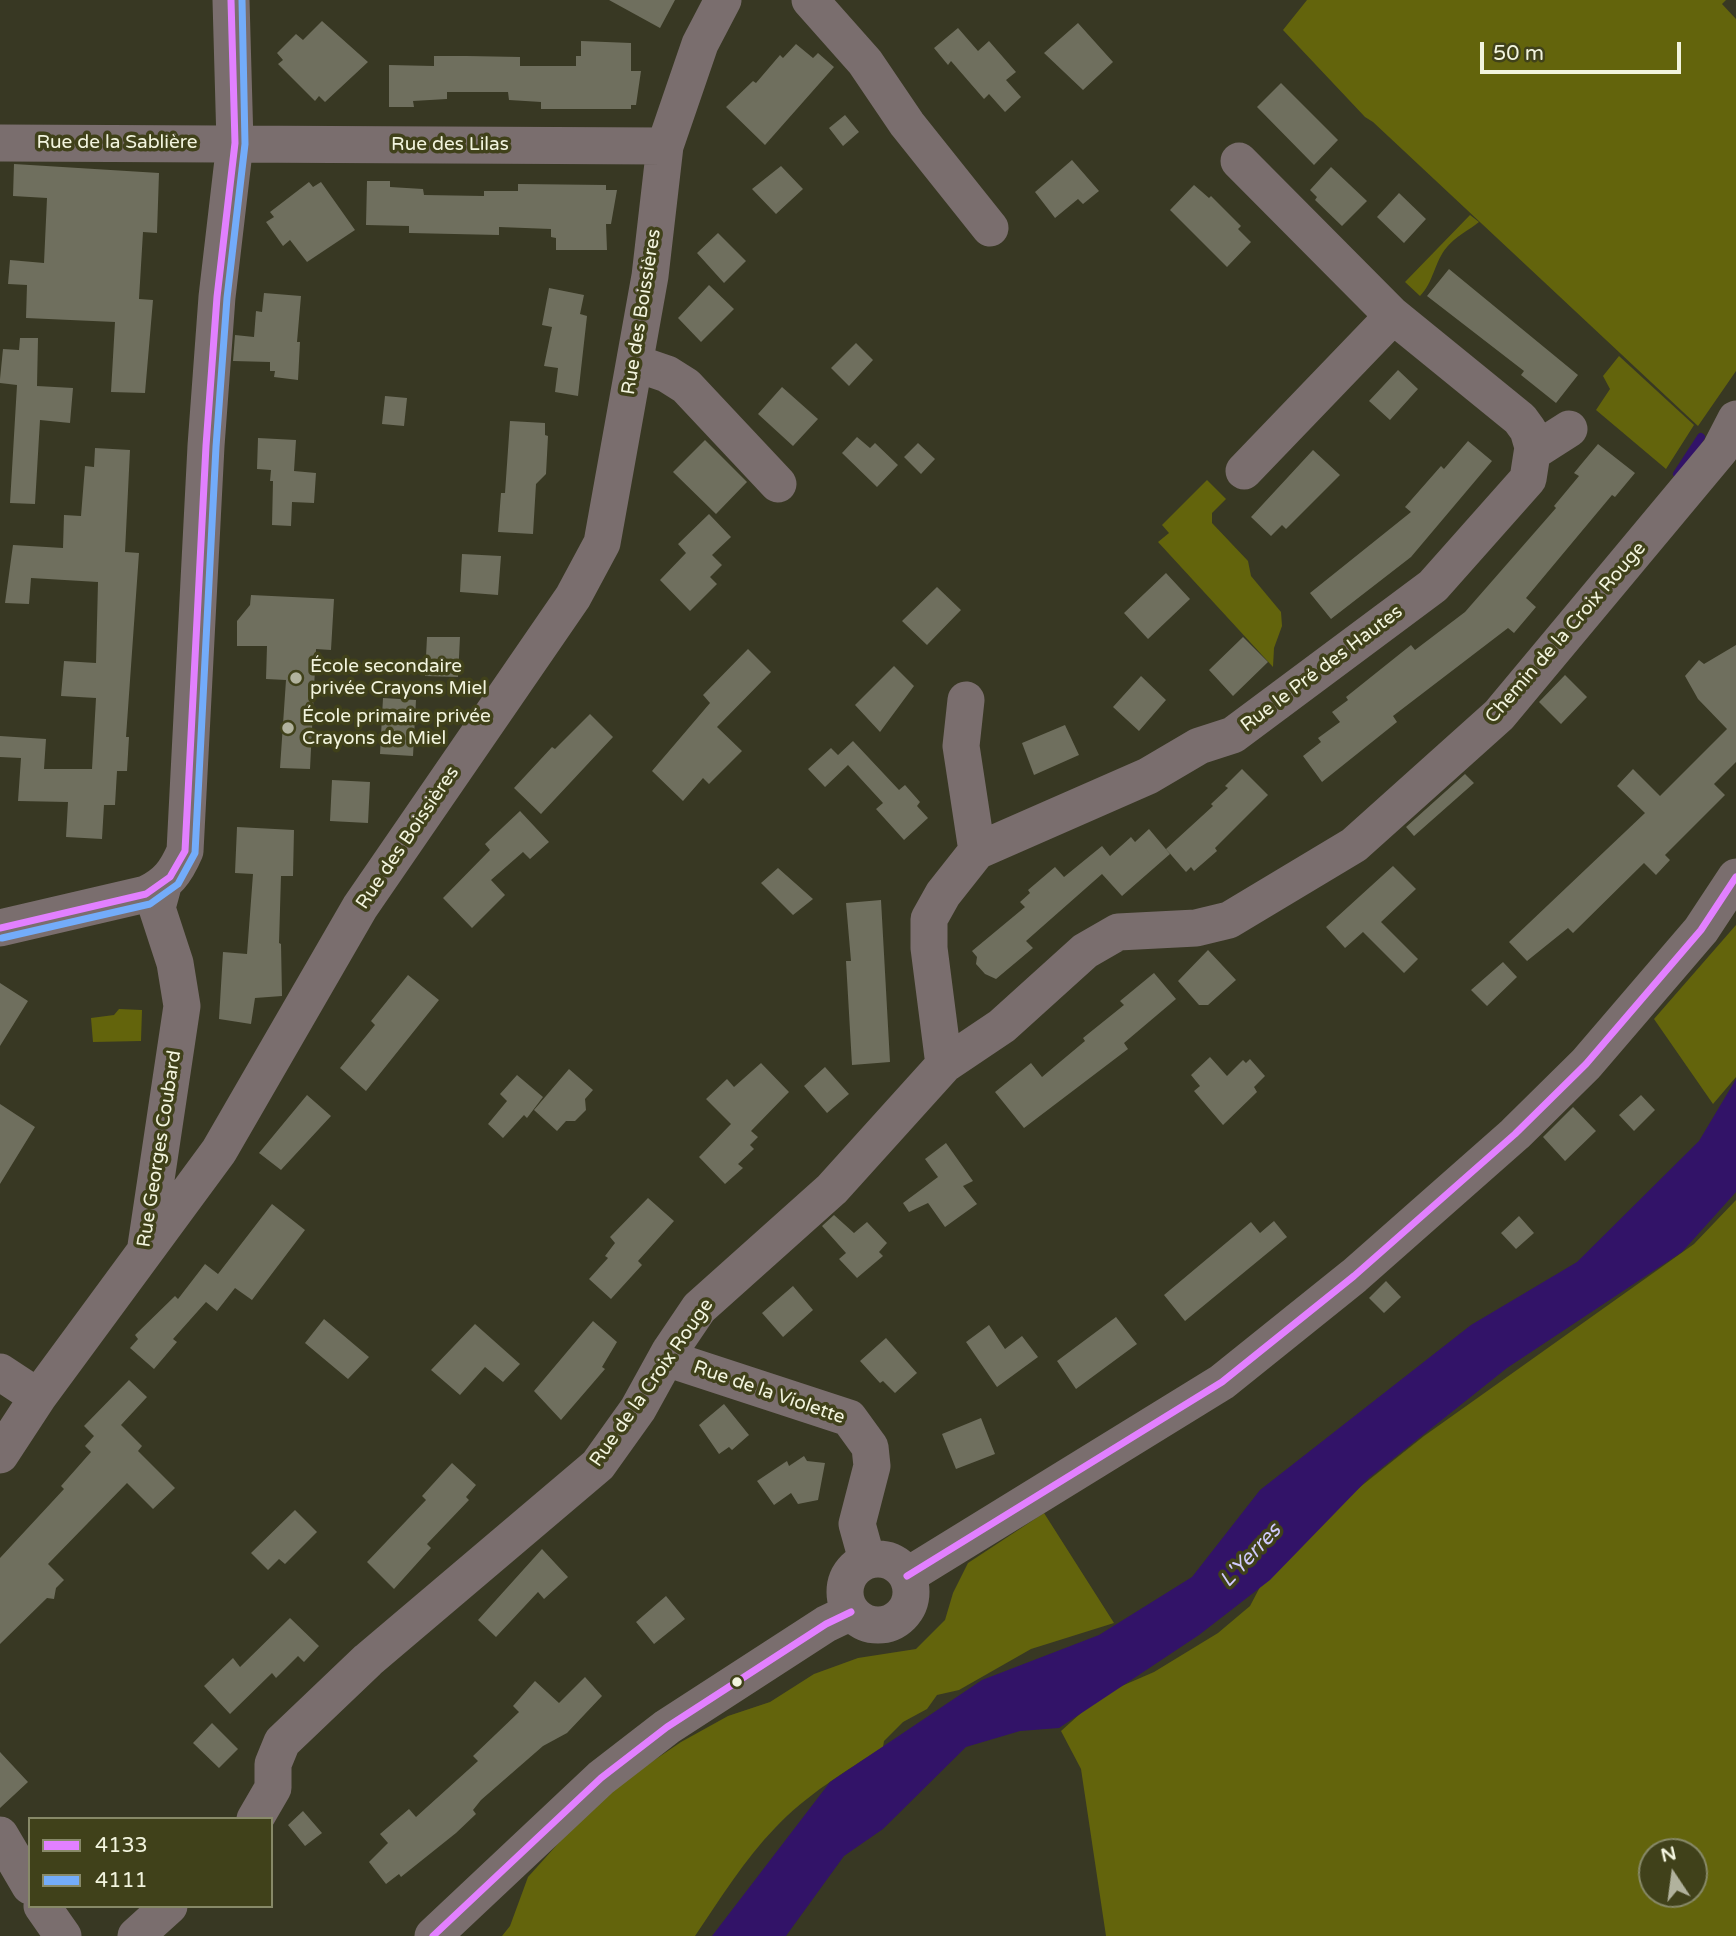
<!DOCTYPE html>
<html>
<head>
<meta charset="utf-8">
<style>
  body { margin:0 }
  #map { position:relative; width:1736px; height:1936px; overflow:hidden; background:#383823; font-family:"Varela Round",sans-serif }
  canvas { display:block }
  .legend { position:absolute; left:28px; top:1817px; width:245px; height:91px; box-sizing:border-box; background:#40411a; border:2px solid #878968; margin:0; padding:9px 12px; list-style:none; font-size:21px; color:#f2f4de }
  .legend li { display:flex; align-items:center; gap:14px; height:35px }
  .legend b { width:35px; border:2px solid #878968 }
  .north { position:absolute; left:1638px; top:1838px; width:70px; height:70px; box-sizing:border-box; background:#40411a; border:2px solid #878968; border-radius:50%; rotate:347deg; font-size:19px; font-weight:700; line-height:28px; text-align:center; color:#f2f4de }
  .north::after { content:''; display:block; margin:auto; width:24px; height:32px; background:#b1b29d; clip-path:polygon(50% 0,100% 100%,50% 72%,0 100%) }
  .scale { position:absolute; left:1480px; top:42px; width:201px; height:32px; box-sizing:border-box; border:4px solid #f2f4de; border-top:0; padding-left:9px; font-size:21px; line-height:24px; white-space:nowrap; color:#f2f4de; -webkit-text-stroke:5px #40411a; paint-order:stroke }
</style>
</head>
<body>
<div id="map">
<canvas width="1736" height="1936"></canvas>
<ul class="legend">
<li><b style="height:9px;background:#e280ff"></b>4133</li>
<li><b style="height:9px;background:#73acfa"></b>4111</li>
</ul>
<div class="north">N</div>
<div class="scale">50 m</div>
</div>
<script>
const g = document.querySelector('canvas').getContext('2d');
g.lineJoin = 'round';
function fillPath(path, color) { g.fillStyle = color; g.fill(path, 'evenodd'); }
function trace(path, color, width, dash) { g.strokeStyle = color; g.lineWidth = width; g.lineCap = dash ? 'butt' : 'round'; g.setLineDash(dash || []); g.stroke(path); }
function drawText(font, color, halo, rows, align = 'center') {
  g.font = font + ' "Varela Round",sans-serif'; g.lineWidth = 7; g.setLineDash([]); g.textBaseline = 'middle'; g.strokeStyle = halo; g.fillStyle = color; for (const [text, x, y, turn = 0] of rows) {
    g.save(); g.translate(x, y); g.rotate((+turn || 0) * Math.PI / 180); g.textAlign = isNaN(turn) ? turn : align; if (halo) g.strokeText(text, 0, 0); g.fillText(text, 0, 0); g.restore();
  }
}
const green = new Path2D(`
  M1307,0H1726L1722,4L1736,19V371L1698,426L1373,122L1365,117L1283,30Z
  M1470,215L1479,222C1469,230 1455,237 1447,247C1434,262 1434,282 1420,296L1405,282Z
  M1619,356L1694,425L1666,469L1596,410L1610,389L1603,376Z
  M1207,480L1226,499L1212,513V523L1248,561L1251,576L1281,612L1282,626L1274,648L1273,667L1158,542L1169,533L1162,525Z
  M1736,925V1077L1713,1104L1654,1019Z
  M119,1009L142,1010L141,1041L93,1042L91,1018L114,1015Z
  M1736,1200V1936H1106L1081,1769L1061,1731L1101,1695L1154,1672L1218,1633L1250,1606L1260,1587L1345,1499L1424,1436L1694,1244ZM1652,1852H1694V1894H1652Z
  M1044,1513L1114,1623L1031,1649L959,1690L937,1695L927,1709L903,1722L884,1741L883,1747C846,1771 806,1795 775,1828C744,1860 720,1899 695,1936H502L510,1926L528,1877L600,1797L681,1742L728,1716L770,1702L814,1674L858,1658L916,1649L945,1620L953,1593L968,1563Z`);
const water = new Path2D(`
  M1736,1079V1192L1682,1252L1507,1368L1369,1478L1270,1580L1199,1635L1059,1728L1020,1731L966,1747L883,1829L844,1856L786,1936H712L830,1782L982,1680L1099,1635L1192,1577L1260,1490L1471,1325L1577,1262L1699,1141Z`);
const stream = new Path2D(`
  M1677,474L1701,437`);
const building = new Path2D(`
  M609,0H675L660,28Z
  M322,21L368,62L325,102L319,96L315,101L278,64L283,60L277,53L296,34L303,40Z
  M1078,23L1113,62L1083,90L1044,53Z
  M958,28L978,51L989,41L1016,72L1006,80L1021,97L1005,112L989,94L984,99L951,61L948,65L934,48Z
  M581,41L631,43V71H641L636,105H631V109H541V102L509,100L508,92H447V99L413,101L414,107H389V65L434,66V56H467L520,57V66H576V56H581Z
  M796,44L813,58L818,53L834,67L765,145L726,107L753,81L756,83L780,55L783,58Z
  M1281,83L1338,140L1314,165L1257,107Z
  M845,115L859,132L843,146L829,128Z
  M1072,160L1099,191L1083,204L1078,199L1055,218L1035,192Z
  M14,164L159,173L157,233L143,232L139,299L153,300L145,393L111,392L115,322L26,318L27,285L8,284L10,260L44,263L47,198L13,196Z
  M781,166L803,189L776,214L752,189Z
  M1331,167L1367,201L1342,226L1315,200L1317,197L1310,190Z
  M367,181H390V187L423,189L424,195L484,196V191H518V184L606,185V190H617L611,224H606L607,250H556V238L551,237V229L499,227V235L409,233V226L366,225Z
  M309,182L313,187L321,182L355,230L307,262L290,240L283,246L266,222L274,217L270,212Z
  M1194,185L1209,198L1211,196L1241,226L1238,229L1251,242L1227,267L1170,210Z
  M1399,193L1426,219L1404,243L1377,217Z
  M718,233L746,261L724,283L697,253Z
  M1449,269L1578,375L1556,403L1521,375L1524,371L1427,296Z
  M709,285L734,309L701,342L678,318Z
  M549,288L584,295L580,314L587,316L578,396L555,392L558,368L544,366L552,327L542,325Z
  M264,293L301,296L297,342H300L298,380L274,377L275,371H270V362L233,361L235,335L254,337L256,311L262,312Z
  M20,338H38L37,386L73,388L70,423L40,420L35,504L10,503L17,385L0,383V379L3,349L19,350Z
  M856,343L873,360L849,386L831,368Z
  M1398,370L1418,389L1390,420L1369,401Z
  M782,387L818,419L793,446L758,414Z
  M385,396L407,398L404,426L382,424Z
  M510,421L545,423V435L548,436L546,474L536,484L533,534L498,532L501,493H505Z
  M857,437L870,448L875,443L898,465L877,487L842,453Z
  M258,438L296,440L294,471L316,473L314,503L292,502L291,526L272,525L273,481H270L271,470L257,469Z
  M705,440L747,482L716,514L673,472Z
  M1468,441L1492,461L1411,557L1331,619L1310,593L1411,512L1405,507L1441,466L1444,469Z
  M918,443L935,459L921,474L904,457Z
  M1598,444L1635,473L1615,497L1612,495L1526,598L1536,607L1514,633L1508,628L1393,716L1397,722L1322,782L1303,756L1321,742L1318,738L1340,722L1332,712L1348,700L1346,697L1411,645L1415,650L1465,612L1556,508L1554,506L1579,476L1574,473Z
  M95,448L130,450L125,552L139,553L126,737H129L127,771H117L115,805H104L102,839L66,837L68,802L18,801L21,758L0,757V736L46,739L44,769H92L96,698L61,696L64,661L96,663L98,582L31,578L29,604L5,603L13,545L63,548L64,515L81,516L85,466L94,467Z
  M1313,450L1340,475L1286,529L1282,525L1271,536L1251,517Z
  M709,514L731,537L712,555L722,565L710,577L717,584L690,611L660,580L686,553L678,544Z
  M462,554L501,556L498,595L460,592Z
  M1166,573L1190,599L1148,639L1124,613Z
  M937,587L961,610L927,645L902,621Z
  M251,595L334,599L331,650L316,649L310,769L280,768L286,680L266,679L267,646H237V621L250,605Z
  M427,637H460L458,677L425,676Z
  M1243,637L1268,662L1233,696L1209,670Z
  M1736,645V762L1714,784L1725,795L1665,855L1670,860L1656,875L1644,863L1573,933L1568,928L1527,961L1509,942L1645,813L1617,786L1633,769L1660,796L1727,729L1698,699L1685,676L1699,660L1704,664Z
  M748,649L771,672L717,727L742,751L709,784L703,778L683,801L652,771L710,703L703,695Z
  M894,666L914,686L880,732L855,705Z
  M1565,675L1587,697L1561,724L1539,702Z
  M1141,676L1166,700L1139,731L1113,707Z
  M383,698L416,700L413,756L380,754Z
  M590,714L613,737L541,814L514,788L552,747L555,749Z
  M1065,725L1079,755L1034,775L1022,743Z
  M853,741L899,790L905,785L920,802L917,806L928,818L904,840L876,809L883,803L848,765L825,787L808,769L831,748L838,755Z
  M1242,769L1268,795L1215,848L1217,851L1194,871L1191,867L1186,872L1166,849L1213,806L1211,804L1228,788L1225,786Z
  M1465,774L1474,783L1414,836L1406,827Z
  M332,780L370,782L368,823L330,821Z
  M520,811L549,842L530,859L523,852L491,880L505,895L472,928L443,898L490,850L485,844Z
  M237,827L294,830L293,876H281L279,943L281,944L282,996L255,998L251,1024L219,1019L223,952L247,954L253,874L235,873Z
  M1149,829L1170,854L1122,896L1102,874L1026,941L1033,948L996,979L985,974L976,964L977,957L972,951L1025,907L1020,902L1030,893L1028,890L1055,867L1064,877L1102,846L1110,856L1131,837L1135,842Z
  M1393,866L1416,889L1381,922L1418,959L1404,973L1363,932L1345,948L1326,927Z
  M778,868L813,899L793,915L761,883Z
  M881,900L890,1062L852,1065L846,961H851L846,903Z
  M1208,950L1236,980L1208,1005H1199L1178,981Z
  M1503,962L1517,977L1487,1006L1471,990Z
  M1154,973L1176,999L1124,1043L1128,1049L1024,1128L995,1092L1031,1063L1042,1077L1085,1041L1083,1038L1124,1005L1120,1001Z
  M408,975L439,1000L366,1091L340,1068L375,1025L371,1021Z
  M0,983L28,1001L0,1046Z
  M1210,1057L1227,1076L1243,1060L1246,1063L1250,1059L1265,1076L1254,1087L1257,1092L1223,1125L1194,1091L1200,1086L1191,1075Z
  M761,1063L789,1092L751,1131L758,1137L750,1145L754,1149L738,1164L743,1168L725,1184L699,1157L731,1124L706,1099L727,1079L734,1087Z
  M825,1067L849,1094L827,1113L804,1086Z
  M569,1069L593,1090L585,1099L586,1110L575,1121H566L557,1131L534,1110Z
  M517,1075L543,1097L527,1118L524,1115L503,1138L488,1124L507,1101L500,1094Z
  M307,1095L331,1116L281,1170L259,1153Z
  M1641,1095L1655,1110L1634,1131L1619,1115Z
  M0,1104L35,1127L0,1184Z
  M1573,1107L1596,1131L1565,1161L1543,1137Z
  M946,1143L973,1181L963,1186L977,1204L945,1227L928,1203L909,1212L903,1203L938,1177L925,1159Z
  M648,1198L674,1221L638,1261L642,1265L611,1299L589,1279L608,1258L605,1256L615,1243L610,1237Z
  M272,1204L305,1230L252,1300L235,1288L217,1311L206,1302L173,1339L177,1342L154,1369L130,1348L138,1339L135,1335L175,1296L178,1299L205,1264L218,1274Z
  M834,1215L854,1233L867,1222L887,1243L879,1252L883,1256L857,1278L839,1259L846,1253L822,1226Z
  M1519,1216L1534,1233L1516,1249L1501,1233Z
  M1274,1221L1287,1237L1185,1321L1164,1295L1251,1222L1260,1233Z
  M1386,1281L1401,1297L1384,1313L1369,1298Z
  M793,1286L813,1310L783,1337L762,1313Z
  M1116,1317L1137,1344L1076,1389L1057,1361Z
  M324,1319L369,1357L348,1379L305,1343Z
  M593,1321L617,1342L602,1367L605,1369L561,1420L534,1391Z
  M475,1324L520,1364L503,1382L485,1367L460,1395L431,1370Z
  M989,1325L1005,1349L1022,1336L1038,1357L997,1387L966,1342Z
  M886,1338L917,1373L895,1393L883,1381L880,1383L860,1361Z
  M129,1380L147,1397L121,1425L142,1446L138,1451L175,1488L153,1509L127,1483L48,1564L64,1580L56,1588L54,1599L47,1598L0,1644V1558L64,1489L61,1486L91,1452L85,1446L94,1436L84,1426Z
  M724,1404L749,1435L732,1450L729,1447L719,1454L699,1425Z
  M981,1418L995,1454L956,1469L942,1434Z
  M804,1456L807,1461L825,1463L818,1500L798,1504L791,1493L774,1505L757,1481L787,1461L789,1466Z
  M452,1463L476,1485L466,1497L469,1500L427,1544L431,1548L394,1589L367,1562L426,1500L422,1496Z
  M295,1510L317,1532L285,1564L279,1559L268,1570L251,1553Z
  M542,1549L568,1577L544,1599L538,1592L496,1637L478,1620Z
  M666,1596L685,1619L654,1644L636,1622Z
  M290,1618L319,1646L304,1662L298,1656L276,1678L272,1673L230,1714L204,1686L233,1658L240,1667Z
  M585,1677L602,1696L567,1733L543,1746L481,1800L473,1810L476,1814L456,1833L401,1877L399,1874L386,1884L369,1862L388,1843L380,1834L409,1809L416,1817L478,1761L473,1756L519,1712L513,1706L535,1681L559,1703Z
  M212,1723L238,1749L219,1768L193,1743Z
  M0,1752L28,1782L0,1808Z
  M303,1811L322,1833L305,1846L288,1825Z`);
const minor = new Path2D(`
  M810,0L865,62L907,124L990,228
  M0,143L665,146
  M635,363L667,374L686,386L778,484
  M1533,452L1569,429
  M1244,471L1393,316
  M966,700L961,746L977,851
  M0,928L146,894C167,884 176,872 185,851L206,446L217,297L235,143L231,0
  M944,1065L929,948V919L943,894L977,851L1148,776L1199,746L1233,735L1433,586L1528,479L1533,447L1528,430L1520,419L1391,314L1239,161
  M146,1246L182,1006L175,963L157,908L163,886
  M670,1351L681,1363L849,1418L870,1447L872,1466L857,1524L867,1560
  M0,1372L38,1397
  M0,1455L38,1397L219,1151L360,907L573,597L602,543L650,276L665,146L700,44L723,0
  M845 1592a33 33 0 1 1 66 0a33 33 0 1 1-66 0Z
  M907,1576L1222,1382L1354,1276L1515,1134L1586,1064L1701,930L1736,877
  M255,1819L273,1788V1764L282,1742L368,1660L598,1465L638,1409L670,1351L699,1308L832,1189L944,1065L1002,1026L1085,951L1118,932L1196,928L1229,920L1354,845L1499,715L1720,450L1736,419
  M0,1835L30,1886
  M42,1906L63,1936
  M136,1936L169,1906
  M433,1936L601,1778L667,1727L826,1624L851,1612`);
const bus1 = new Path2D(`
  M0,928L146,894L170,877L185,851L206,446L217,297L235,143L231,0
  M907,1576L1222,1382L1354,1276L1515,1134L1586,1064L1701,930L1736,877
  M433,1936L601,1778L667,1727L826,1624L851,1612`);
const bus2 = new Path2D(`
  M2,938L150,904L178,884L195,853L216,447L227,298L245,144L242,0`);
const markers = [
  [296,678,7,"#b1b29d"],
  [288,728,7,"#b1b29d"],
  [737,1682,6,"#f2f4de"]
];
const streetNames = [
  ["Rue de la Sablière",117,143],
  ["Rue des Lilas",450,145],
  ["Rue des Boissières",642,312,-81],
  ["Chemin de la Croix Rouge",1566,633,-49],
  ["Rue le Pré des Hautes",1322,669,-37],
  ["Rue des Boissières",408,838,-56],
  ["Rue Georges Coubard",160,1149,-81],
  ["Rue de la Croix Rouge",652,1383,-55],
  ["Rue de la Violette",769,1393,19]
];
const poiNames = [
  ["École secondaire",310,667],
  ["privée Crayons Miel",310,689],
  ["École primaire privée",302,717],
  ["Crayons de Miel",302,739]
];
const waterNames = [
  ["L'Yerres",1251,1556,-47]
];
fillPath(green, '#63640c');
fillPath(water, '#321368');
trace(stream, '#321368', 8);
fillPath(building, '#6f6f5e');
trace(minor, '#7a6e6e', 37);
trace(bus1, '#e280ff', 7);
trace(bus2, '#73acfa', 7);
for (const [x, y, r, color] of markers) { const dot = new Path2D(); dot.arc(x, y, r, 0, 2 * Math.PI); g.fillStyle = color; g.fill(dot); trace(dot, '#40411a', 2.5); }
drawText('19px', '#f2f4de', '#40411a', streetNames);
drawText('19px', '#f2f4de', '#40411a', poiNames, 'left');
drawText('italic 21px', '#d0cafe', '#40411a', waterNames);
</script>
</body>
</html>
